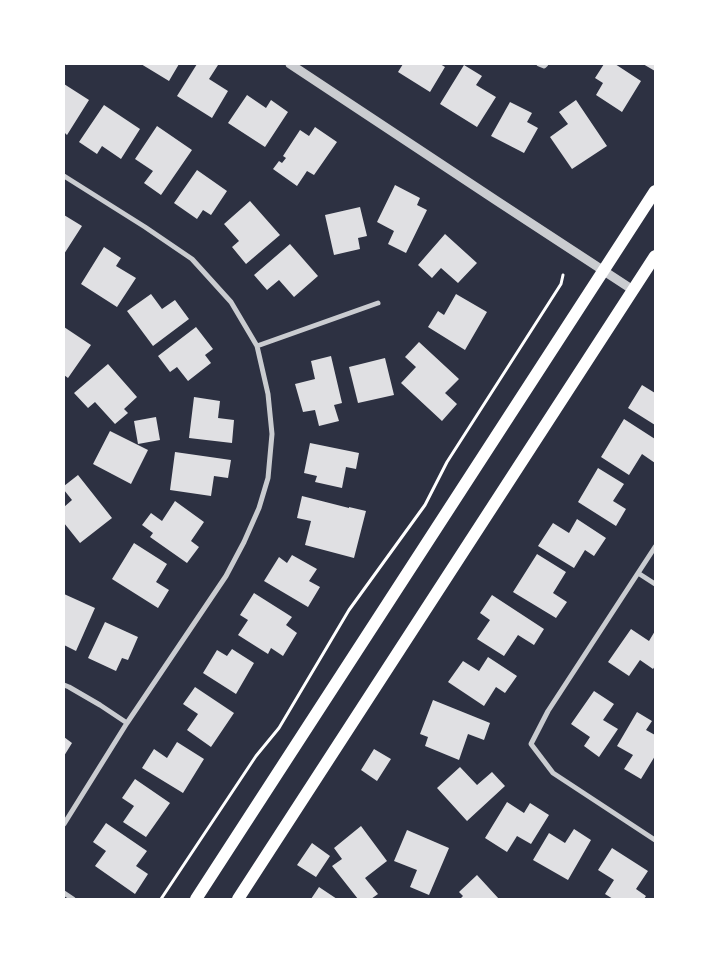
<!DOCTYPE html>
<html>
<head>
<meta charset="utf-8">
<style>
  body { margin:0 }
  #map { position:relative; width:719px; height:963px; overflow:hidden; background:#2d3142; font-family:Helvetica,sans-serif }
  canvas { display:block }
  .frame { position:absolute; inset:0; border:65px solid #fff; pointer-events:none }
</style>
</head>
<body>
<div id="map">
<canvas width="719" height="963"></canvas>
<div class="frame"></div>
</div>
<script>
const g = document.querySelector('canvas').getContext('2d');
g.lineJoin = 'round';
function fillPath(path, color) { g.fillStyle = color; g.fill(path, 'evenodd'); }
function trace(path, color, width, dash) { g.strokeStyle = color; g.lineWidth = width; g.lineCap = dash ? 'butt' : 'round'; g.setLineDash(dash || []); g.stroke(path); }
const building = new Path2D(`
  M141,64H179L169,81Z
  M197,64H215L218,65L209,79L228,91L212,118L177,96Z
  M403,64H440L445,67L430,92L398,72Z
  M604,64H615L641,81L622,112L596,95L603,83L595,78Z
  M643,64H655V71Z
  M464,65L482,76L476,85L496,97L477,127L440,104Z
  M64,84L89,100L67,135L64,132Z
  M247,95L266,108L271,100L288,112L265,147L228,123Z
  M576,100L607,146L572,169L550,137L568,124L559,112Z
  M510,102L532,113L527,122L538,128L524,153L491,136Z
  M104,105L140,129L121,159L102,146L97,154L79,142Z
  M157,126L192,150L161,195L144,183L153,171L135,159Z
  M315,127L337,142L314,175L307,171L297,186L273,169L279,161L282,163L286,158L283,156L300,130L309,136Z
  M197,170L227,191L211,215L203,210L197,219L174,203Z
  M395,185L420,198L417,205L427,210L406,253L388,244L394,231L377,222Z
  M250,201L280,235L246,264L232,247L239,241L224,224Z
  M360,207L367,236L358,238L360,249L334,255L325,215Z
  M64,215L82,226L64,254Z
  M445,234L477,263L458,283L441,268L432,278L418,265Z
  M290,244L318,276L294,297L279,280L267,290L254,275Z
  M104,247L121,258L116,266L136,278L117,307L81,284Z
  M151,294L162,309L175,300L189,319L153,346L127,311Z
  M456,294L487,312L465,350L428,327L438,311L444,315Z
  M64,327L91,345L68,378L64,375Z
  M196,327L213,349L205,355L211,363L188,381L177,367L170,372L158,356Z
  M419,342L459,379L445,393L457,404L442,421L401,383L416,367L405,357Z
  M331,356L342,403L334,405L339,421L319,426L315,410L303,412L295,384L315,379L311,361Z
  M385,358L394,395L358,403L349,367Z
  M108,364L137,397L124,409L128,413L115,424L95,402L88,408L74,393Z
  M642,385L655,393V425L628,408Z
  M194,397L220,401L218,418L234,420L232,443L189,438Z
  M156,417L160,440L138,444L134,421Z
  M624,419L655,439V463L642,454L629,475L601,457Z
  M110,431L148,450L131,484L93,464Z
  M310,443L359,453L356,469L346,467L342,488L315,482L317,476L304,473Z
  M175,452L231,460L228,478L214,476L211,496L170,490Z
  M598,468L624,484L613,501L626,509L616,526L578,502Z
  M78,475L112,518L80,543L64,523V507L72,500L64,490V486Z
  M302,496L349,508V507L366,511L354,558L305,545L311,521L297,518Z
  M175,501L204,522L191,541L199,547L187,563L150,537L153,533L142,525L151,513L162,521Z
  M577,519L606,538L594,556L585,550L574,568L538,546L553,523L569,533Z
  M134,543L167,564L156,582L169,590L158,608L112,579Z
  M537,554L566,572L553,593L567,602L556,618L513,592Z
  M292,555L317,569L309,581L320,587L308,607L264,581L279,557L287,563Z
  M254,593L292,617L286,625L297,633L283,656L271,648L268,654L238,635L248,620L240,615Z
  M64,594L95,608L76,651L64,645Z
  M492,595L544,629L534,645L518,635L504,656L477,639L490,620L480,613Z
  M105,622L138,637L128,660L122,658L116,671L88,658Z
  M631,629L649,641L655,631V666L653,669L640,660L629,676L608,662Z
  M232,649L254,663L236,694L203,673L217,650L227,656Z
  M488,657L517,676L505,693L496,687L484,706L448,682L463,661L479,671Z
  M195,687L234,713L211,747L187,730L198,714L183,704Z
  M594,691L614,704L603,720L618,729L599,757L584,746L590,737L571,724Z
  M433,700L490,723L484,740L468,734L459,760L425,746L428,737L420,734Z
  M637,712L652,721L646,730L655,735V756L641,779L624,769L633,755L617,746Z
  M64,737L72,743L64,756Z
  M177,742L204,759L183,793L142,768L154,749L167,758Z
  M374,749L391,759L377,781L361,770Z
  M460,767L477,785L492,772L505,786L467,821L437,788Z
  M135,779L170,803L146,837L123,822L134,806L122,798Z
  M507,802L524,813L530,803L549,815L531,844L517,836L507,852L485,838Z
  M106,823L147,851L136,866L148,874L135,894L95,866L106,851L93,842Z
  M361,826L387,861L365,878L378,894L371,899H358L332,866L342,859L334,848Z
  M574,829L591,840L568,880L533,860L549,833L565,843Z
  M407,830L449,848L429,895L410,887L417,870L394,861Z
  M312,843L330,856L316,877L297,865Z
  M612,848L648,871L636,889L646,896L644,899H613L605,894L614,880L598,870Z
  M477,875L499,899H460L463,896L459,892Z
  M319,887L337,899H311Z`);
const path = new Path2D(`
  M161,899L256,756L279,728L349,610L425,505L447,462L561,284L563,275`);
const minor = new Path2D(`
  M539,64L544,66L546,64
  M64,176L145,227L192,259L231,302L257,346L268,394L272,434L268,478L259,508L244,542L226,576L127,723L64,824
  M257,346L378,303
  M655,547L548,711L531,744L553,773L655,840
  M638,573L655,584
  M64,685L69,687L100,705L127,723
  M64,893L73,899`);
const tertiary = new Path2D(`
  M290,64L497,201L633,290`);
const primary = new Path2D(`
  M196,899L655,191
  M238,899L655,256`);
fillPath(building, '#e0e0e3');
trace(path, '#fff', 3);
trace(minor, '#caccd0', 5);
trace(tertiary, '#caccd0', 9);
trace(primary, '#fff', 12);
</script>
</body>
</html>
